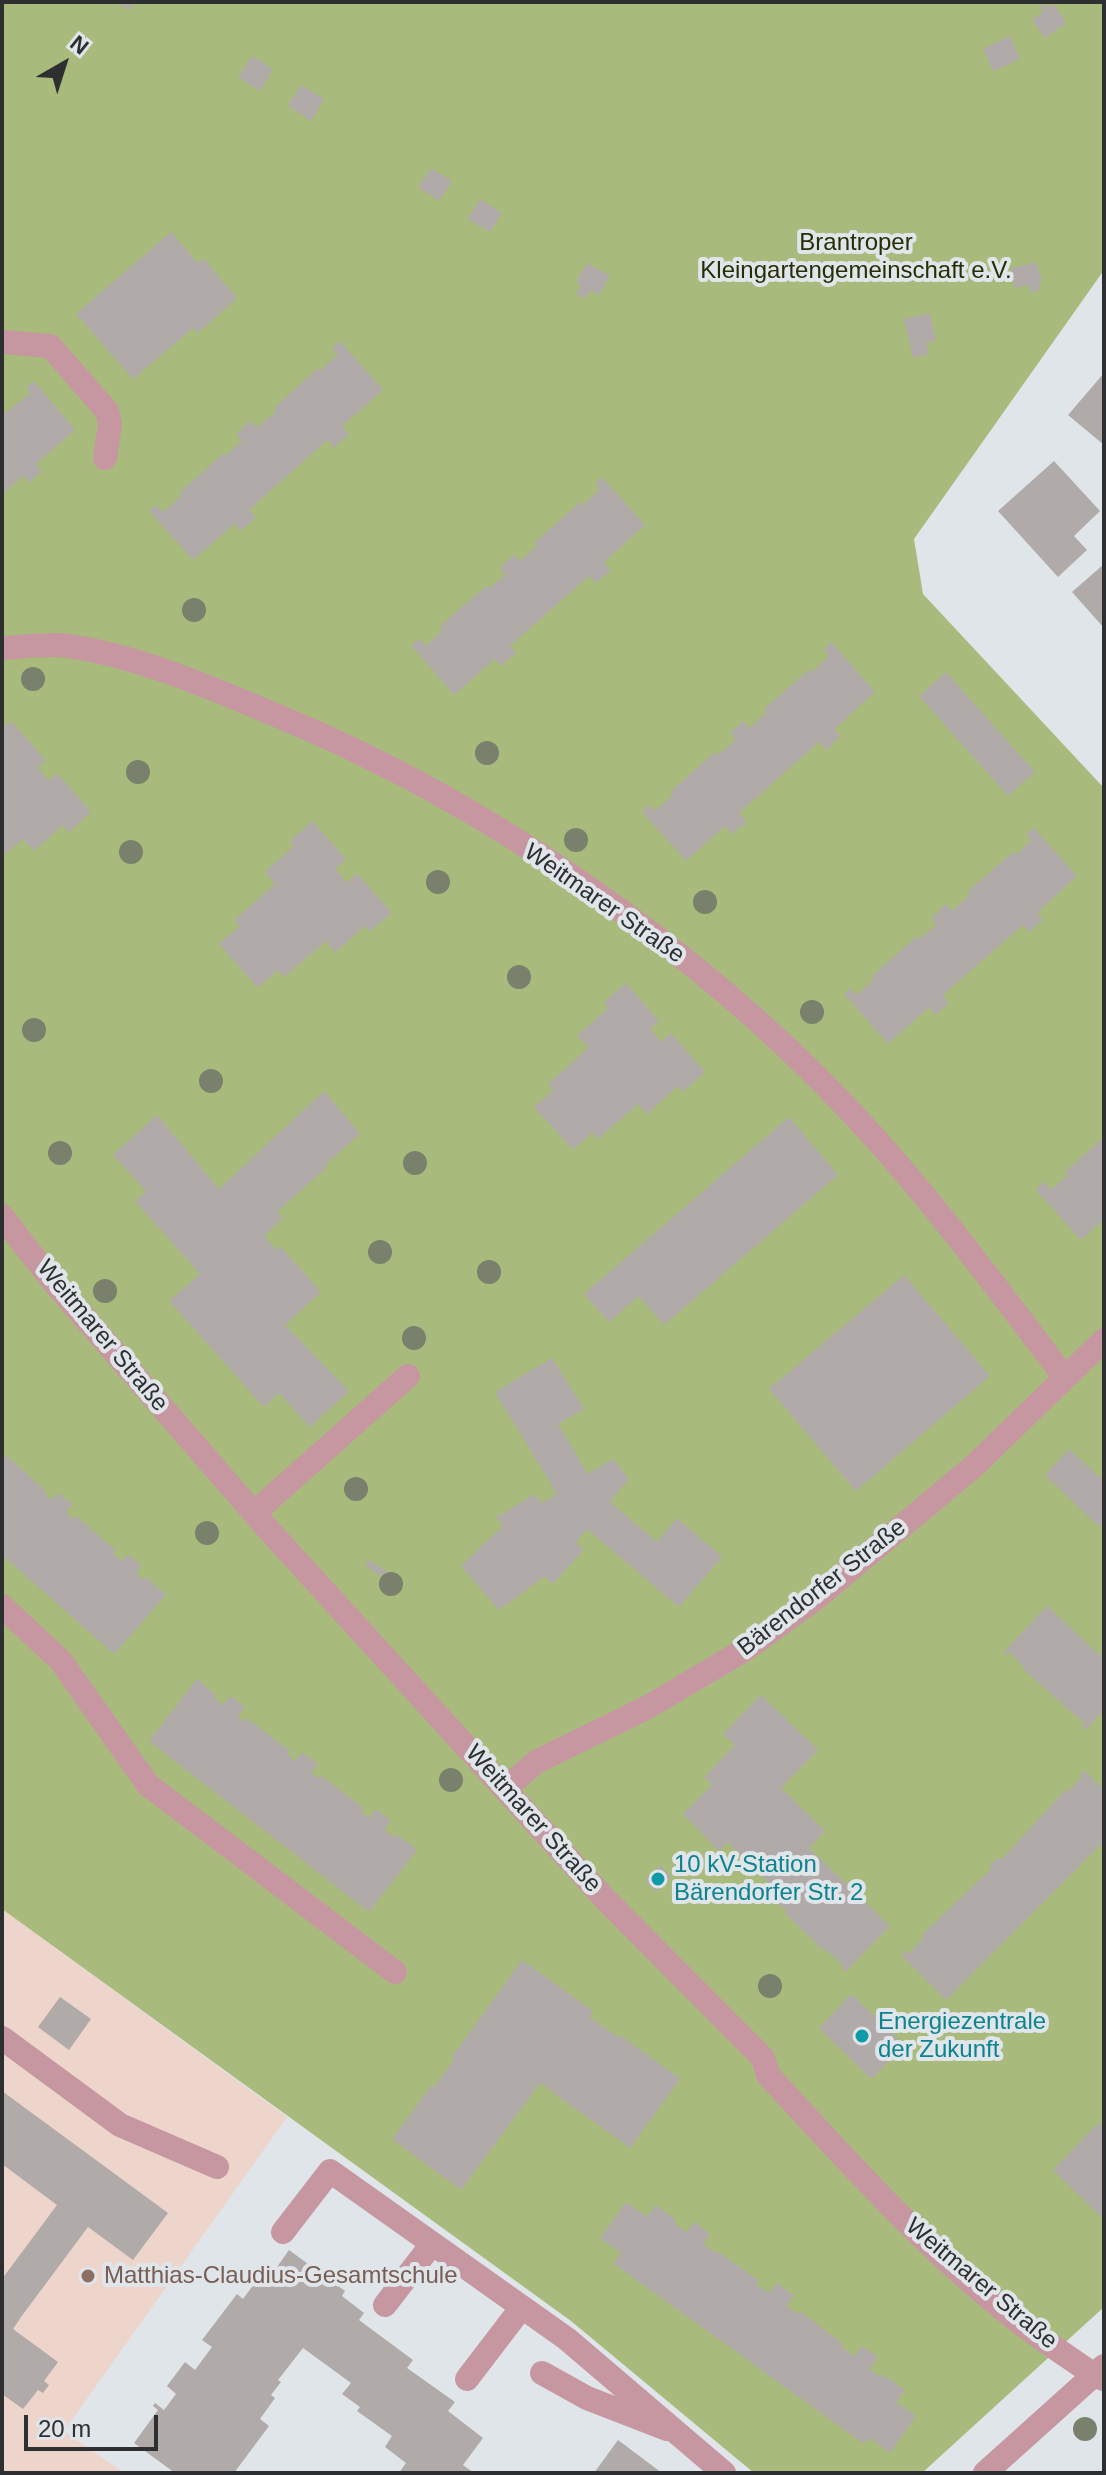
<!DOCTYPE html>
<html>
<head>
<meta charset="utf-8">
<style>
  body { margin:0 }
  #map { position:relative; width:1106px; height:2475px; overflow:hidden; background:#e0e5e9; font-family:Helvetica,sans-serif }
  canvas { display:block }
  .frame { position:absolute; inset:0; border:4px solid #2d2f31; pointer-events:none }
  .north { position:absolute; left:24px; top:24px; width:80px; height:80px; -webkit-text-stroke:6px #e0e5e9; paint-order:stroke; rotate:39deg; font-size:22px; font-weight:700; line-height:32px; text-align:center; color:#2d2f31 }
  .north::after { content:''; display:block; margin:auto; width:28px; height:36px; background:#2d2f31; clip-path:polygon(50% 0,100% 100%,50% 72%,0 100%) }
  .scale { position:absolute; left:24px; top:2415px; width:134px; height:36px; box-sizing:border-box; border:4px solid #2d2f31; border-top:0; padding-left:10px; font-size:24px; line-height:28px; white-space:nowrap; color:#2d2f31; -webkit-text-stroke:6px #e0e5e9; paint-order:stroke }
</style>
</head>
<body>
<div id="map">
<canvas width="1106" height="2475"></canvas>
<div class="frame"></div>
<div class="north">N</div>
<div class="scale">20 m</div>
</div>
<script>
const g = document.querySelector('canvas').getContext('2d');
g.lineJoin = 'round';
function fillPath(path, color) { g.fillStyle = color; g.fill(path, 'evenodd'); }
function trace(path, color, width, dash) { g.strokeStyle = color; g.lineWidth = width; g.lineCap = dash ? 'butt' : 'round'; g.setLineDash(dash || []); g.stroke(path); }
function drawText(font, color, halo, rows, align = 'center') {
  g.font = font + ' Helvetica,sans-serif'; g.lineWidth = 8; g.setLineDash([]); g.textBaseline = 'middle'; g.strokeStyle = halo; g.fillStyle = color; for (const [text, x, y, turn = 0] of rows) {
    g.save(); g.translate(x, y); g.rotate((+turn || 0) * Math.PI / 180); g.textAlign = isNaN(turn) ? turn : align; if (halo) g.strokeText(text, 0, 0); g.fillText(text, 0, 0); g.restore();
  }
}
const education = new Path2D(`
  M2,1909L287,2117L64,2431L124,2473H2Z`);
const green = new Path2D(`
  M2,2H1104V270L914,539L923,594L1104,788V2307L922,2473H754L571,2321L2,1909Z`);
const building = new Path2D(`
  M116,2H134L129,10Z
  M1045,4L1048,8L1054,4L1066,23L1045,38L1032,20L1043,12L1040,7Z
  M1010,36L1020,59L993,71L983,49Z
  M252,56L273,69L260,91L238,77Z
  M301,85L324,99L311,121L288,106Z
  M431,168L452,181L439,201L418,187Z
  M480,199L502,213L490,232L467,219Z
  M171,232L198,263L203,258L237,298L198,333L193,328L133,379L76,314Z
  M1036,262L1042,279L1039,281L1041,289L1031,293L1029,285L1015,288L1010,269Z
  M587,263L610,276L599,295L590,290L584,299L576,294L581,285L576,282Z
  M930,313L936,341L926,343L929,354L913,358L904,319Z
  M340,341L383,390L342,426L349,434L334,448L327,440L249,510L256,518L240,531L234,524L193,560L149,511L156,505L163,512L181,496L179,493L223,454L225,456L242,441L236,434L250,421L257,428L276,411L274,408L318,368L320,371L337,355L332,348Z
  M1104,373V445L1068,415Z
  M34,381L75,430L36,464L42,471L29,483L23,476L2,494V415L31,393L26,387Z
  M1054,461L1100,511L1074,536L1087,550L1058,577L998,511Z
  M602,477L645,525L604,562L611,570L596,583L589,576L510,646L516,653L501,666L495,659L454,695L411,645L420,639L426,646L443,629L440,626L486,586L489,588L505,575L500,568L506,562L514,555L520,561L537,546L534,543L580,502L583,505L600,489L595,484Z
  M1104,564V628L1072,592Z
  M831,642L875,692L834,729L841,736L826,750L819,742L739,813L747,822L732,834L725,826L686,861L642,812L649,805L655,811L673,795L670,792L715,752L718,755L736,739L730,733L743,721L749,728L767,712L764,709L809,670L812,672L829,656L824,649Z
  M946,672L1035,772L1008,796L919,696Z
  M11,721L46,761L37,768L49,781L57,773L91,812L69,832L63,825L34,851L23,839L2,857V729Z
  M312,821L346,859L335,869L347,883L357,873L392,913L370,931L365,926L335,953L326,941L284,977L278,970L258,988L219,944L240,926L234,921L275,884L265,872L294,846L290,841Z
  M1034,828L1077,876L1037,913L1043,920L1029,932L1023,925L943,995L949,1003L935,1015L929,1007L888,1044L844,994L851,988L857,995L874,979L872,976L917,936L920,939L937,924L931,918L939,911L946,904L952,911L970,895L967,892L1013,852L1015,855L1031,841L1026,834Z
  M626,983L659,1021L650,1029L661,1042L671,1033L705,1072L683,1092L678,1086L647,1114L638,1104L598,1139L592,1132L573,1150L534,1107L554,1090L548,1084L589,1047L577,1036L608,1008L604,1002Z
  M324,1091L360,1134L325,1165L327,1167L277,1212L283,1218L264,1236L277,1250L280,1246L321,1292L285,1325L349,1391L310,1427L279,1393L264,1407L169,1301L200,1274L135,1201L146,1191L113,1155L157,1115L219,1189Z
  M789,1117L838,1175L664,1325L639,1296L609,1322L584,1294Z
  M1104,1137V1219L1081,1240L1036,1190L1044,1182L1051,1190L1068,1175L1065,1172Z
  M904,1275L990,1376L856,1491L769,1389Z
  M552,1358L584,1409L558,1424L588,1474L613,1459L629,1479L610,1502L657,1542L677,1518L722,1557L679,1607L587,1529L576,1542L583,1550L553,1584L545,1576L499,1610L461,1566L503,1526L496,1518L534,1494L541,1503L557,1494L495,1392Z
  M1069,1449L1104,1481V1522L1099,1527L1045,1475Z
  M6,1455L46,1491L44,1493L52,1500L58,1493L73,1504L66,1512L73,1519L76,1516L116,1551L113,1553L122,1561L128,1554L142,1566L136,1573L143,1580L146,1577L166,1595L114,1654L2,1555V1456Z
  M368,1560L388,1572L385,1578L365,1566Z
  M1047,1606L1104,1659V1710L1086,1730L1082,1727L1085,1724L1023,1669L1024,1667L1009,1652L1006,1655L1003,1653Z
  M197,1679L216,1695L214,1698L223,1705L230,1696L245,1707L238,1716L245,1722L247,1718L290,1751L287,1754L295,1761L302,1752L318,1764L311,1773L319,1779L321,1775L363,1808L361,1812L369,1818L376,1809L391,1821L384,1830L394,1837L397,1834L417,1850L369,1912L149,1741Z
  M761,1695L818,1750L781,1788L825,1831L809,1848L890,1926L845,1972L841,1968L844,1966L827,1950L825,1952L785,1913L786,1911L767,1892L772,1886L728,1842L719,1851L683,1814L712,1785L704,1777L735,1745L723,1734Z
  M1084,1770L1104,1790V1841L946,2000L901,1955L905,1951L908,1954L924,1938L921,1936L992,1868L989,1866L998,1857L1001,1860L1065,1790L1067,1792L1083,1776L1080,1774Z
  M660,1865L671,1877L656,1892L645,1880Z
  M522,1960L593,2011L589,2017L618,2037L620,2035L680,2079L630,2148L540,2083L461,2190L392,2139L431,2086L433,2088L454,2060L451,2058Z
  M851,1994L905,2045L871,2079L819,2028Z
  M60,1997L91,2019L69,2050L38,2027Z
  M2,2091L168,2213L133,2260L88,2227L21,2317L13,2329L58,2362L44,2381L49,2385L43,2393L38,2390L23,2409L2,2394V2279L57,2205L2,2164Z
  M1098,2123L1104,2129V2212L1100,2216L1053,2170Z
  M626,2202L647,2217L656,2205L676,2220L674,2223L687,2232L694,2222L710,2234L703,2244L715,2253L717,2251L759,2281L756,2285L769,2293L777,2283L794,2296L786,2306L798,2314L800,2311L822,2328L843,2344L841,2347L854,2356L862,2346L878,2357L869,2369L881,2377L884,2375L905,2390L896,2402L916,2416L890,2453L869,2438L864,2444L613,2263L621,2253L600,2238Z
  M289,2250L345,2291L342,2296L364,2313L359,2320L413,2360L407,2368L455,2402L448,2411L483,2438L463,2465L474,2473H399L406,2463L385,2447L392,2436L357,2411L360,2407L342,2394L351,2383L303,2348L278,2380L281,2382L271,2395L275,2398L260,2419L269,2426L234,2473H175L134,2443L158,2410L153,2406L155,2403L164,2410L176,2394L167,2386L185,2362L195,2370L212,2347L202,2340L237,2294L243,2299L265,2269L272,2274Z
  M618,2440L662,2473H594Z`);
const minor = new Path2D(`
  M2,342L50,346L107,411L110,424L105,458
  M2,648C23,647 48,643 69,646C141,657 211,688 278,716C484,801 698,949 851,1112C929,1195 996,1287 1065,1378
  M2,1216L50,1278L266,1527L604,1898L763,2058L768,2075C846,2159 923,2247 1014,2318C1039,2338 1067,2356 1094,2375L1104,2379
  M254,1513L408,1376
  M2,1606L61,1661L148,1785L395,1972
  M506,1788L536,1762L648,1707L746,1649L815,1599L974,1466L1104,1340
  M2,2038L120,2125L217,2167
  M283,2232L330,2171L567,2339L724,2473
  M385,2305L432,2244
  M542,2373L587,2398L667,2429
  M467,2379L522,2307
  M985,2473L1104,2366`);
const trees = [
  [194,610],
  [33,679],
  [487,753],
  [138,772],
  [576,840],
  [131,852],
  [438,882],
  [705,902],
  [519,977],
  [812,1012],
  [34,1030],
  [211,1081],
  [60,1153],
  [415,1163],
  [380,1252],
  [489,1272],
  [105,1291],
  [414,1338],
  [356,1489],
  [207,1533],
  [391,1584],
  [451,1780],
  [770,1986],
  [1085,2429]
];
const markers = [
  [658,1879,8,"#0f9aa8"],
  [862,2036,8,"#0f9aa8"],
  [88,2276,8,"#8d6e63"]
];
const parkNames = [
  ["Brantroper",856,243],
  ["Kleingartengemeinschaft e.V.",856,271]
];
const streetNames = [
  ["Weitmarer Straße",604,904,35],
  ["Weitmarer Straße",102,1336,50],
  ["Bärendorfer Straße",822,1588,-38],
  ["Weitmarer Straße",533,1819,48],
  ["Weitmarer Straße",981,2284,40]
];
const cultureNames = [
  ["10 kV-Station",674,1865],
  ["Bärendorfer Str. 2",674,1893],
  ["Energiezentrale",878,2022],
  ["der Zukunft",878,2050]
];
const educationNames = [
  ["Matthias-Claudius-Gesamtschule",104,2276]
];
fillPath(education, '#edd5cb');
fillPath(green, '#a8bb7c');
fillPath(building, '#b0aaa8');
trace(minor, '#c697a1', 24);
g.fillStyle = '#79806c';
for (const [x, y] of trees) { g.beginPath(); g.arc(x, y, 12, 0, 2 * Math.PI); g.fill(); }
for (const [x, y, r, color] of markers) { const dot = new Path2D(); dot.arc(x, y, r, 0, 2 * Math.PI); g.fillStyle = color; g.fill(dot); trace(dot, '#e0e5e9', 3); }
drawText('24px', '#252e05', '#e0e5e9', parkNames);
drawText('24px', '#2d2f31', '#e0e5e9', streetNames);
drawText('24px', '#0d838f', '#e0e5e9', cultureNames, 'left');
drawText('24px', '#785e54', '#e0e5e9', educationNames, 'left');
</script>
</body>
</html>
